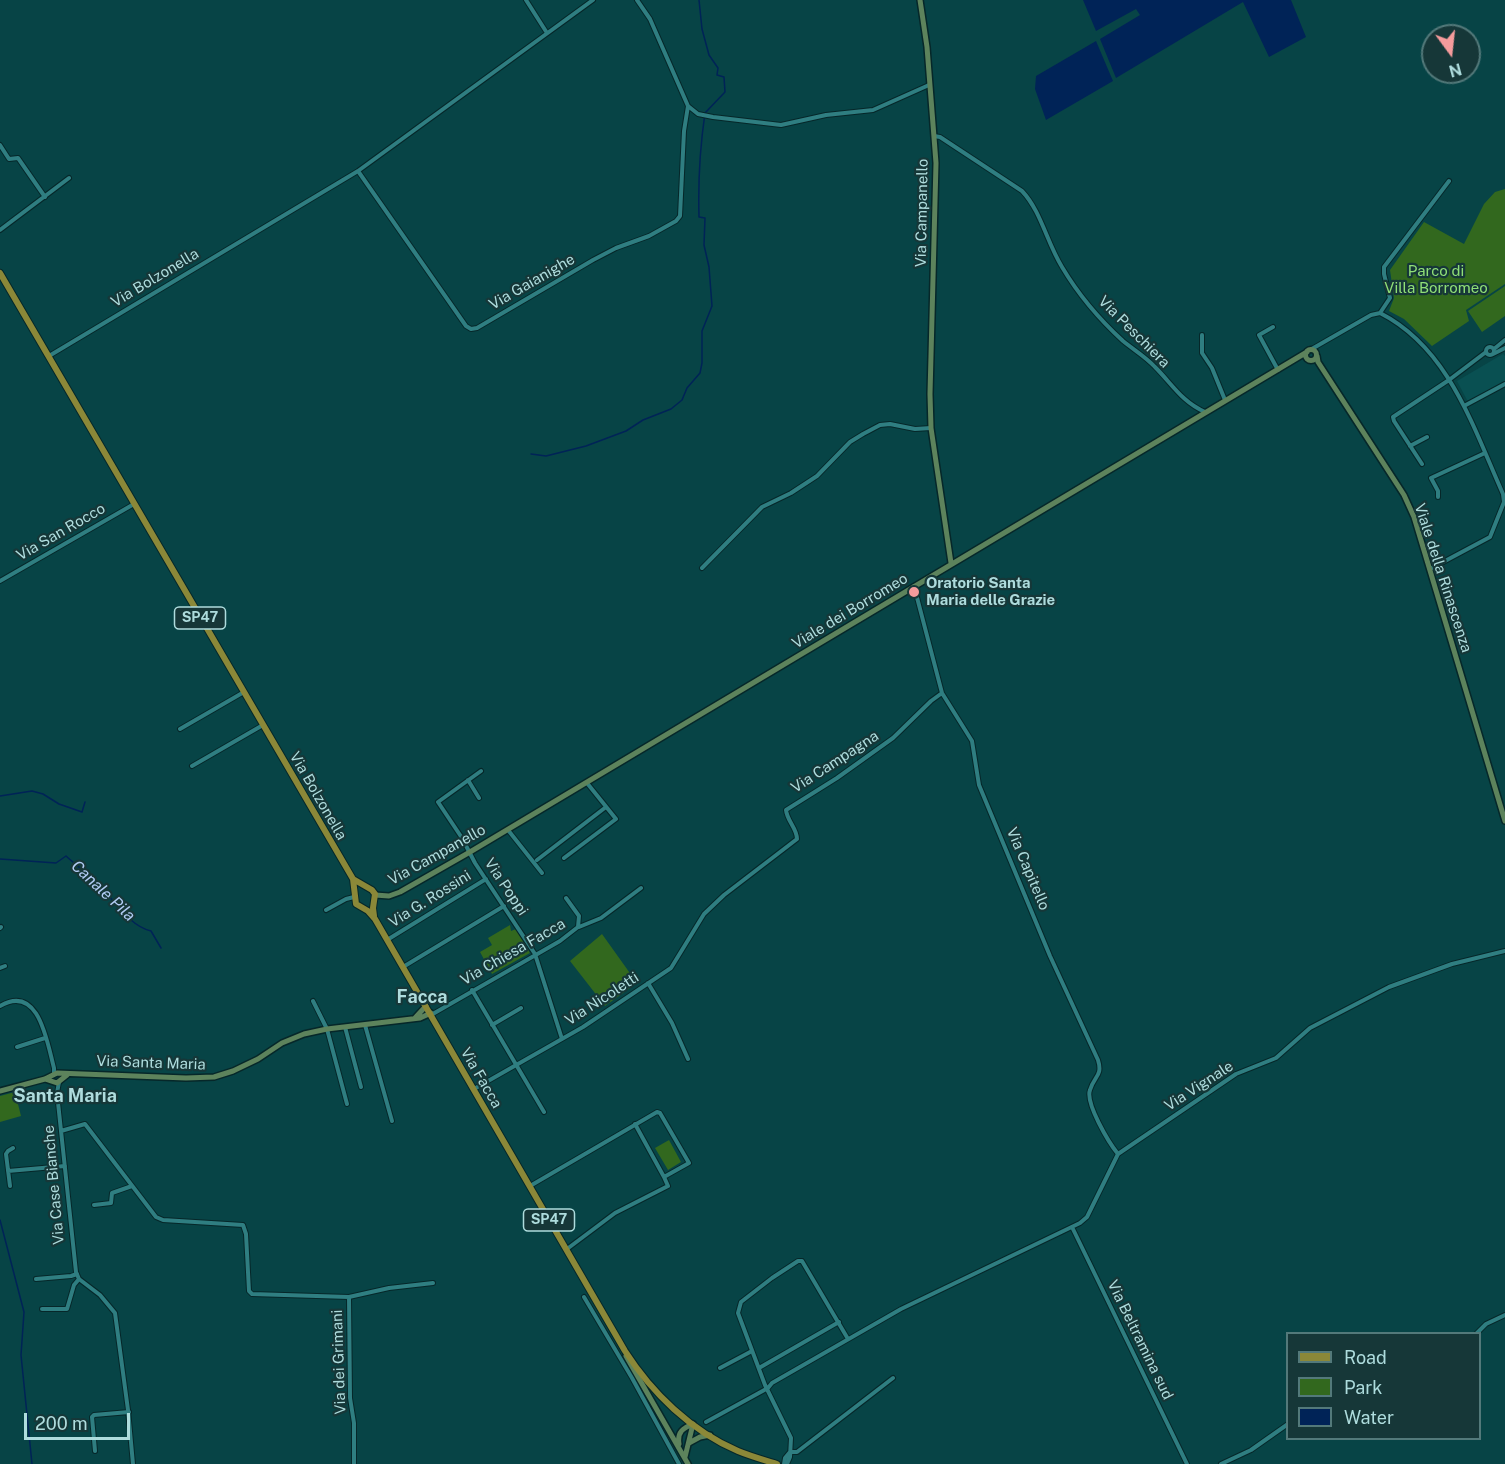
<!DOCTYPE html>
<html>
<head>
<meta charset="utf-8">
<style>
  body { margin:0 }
  #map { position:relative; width:1505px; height:1464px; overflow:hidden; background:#074446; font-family:"Public Sans",sans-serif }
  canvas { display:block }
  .legend { position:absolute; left:1286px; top:1332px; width:195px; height:108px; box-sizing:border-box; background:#163738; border:2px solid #53797a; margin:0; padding:8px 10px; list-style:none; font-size:18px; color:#aedcdd }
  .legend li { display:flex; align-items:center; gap:12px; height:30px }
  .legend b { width:30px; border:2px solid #53797a }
  .north { position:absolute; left:1421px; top:24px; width:60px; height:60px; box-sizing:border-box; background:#163738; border:2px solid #53797a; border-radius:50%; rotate:165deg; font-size:16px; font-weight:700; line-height:24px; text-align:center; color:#aedcdd }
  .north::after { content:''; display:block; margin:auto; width:21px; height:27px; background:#f59b9c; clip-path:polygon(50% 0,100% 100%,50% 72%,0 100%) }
  .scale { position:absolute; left:24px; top:1413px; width:106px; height:27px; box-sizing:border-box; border:3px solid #aedcdd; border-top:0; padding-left:8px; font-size:18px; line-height:21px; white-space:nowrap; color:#aedcdd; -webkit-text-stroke:4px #163738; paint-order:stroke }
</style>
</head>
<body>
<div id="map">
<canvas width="1505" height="1464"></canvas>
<ul class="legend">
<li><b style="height:8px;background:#8b8838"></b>Road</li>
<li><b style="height:16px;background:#32681e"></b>Park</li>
<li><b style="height:16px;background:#002357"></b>Water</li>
</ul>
<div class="north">N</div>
<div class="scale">200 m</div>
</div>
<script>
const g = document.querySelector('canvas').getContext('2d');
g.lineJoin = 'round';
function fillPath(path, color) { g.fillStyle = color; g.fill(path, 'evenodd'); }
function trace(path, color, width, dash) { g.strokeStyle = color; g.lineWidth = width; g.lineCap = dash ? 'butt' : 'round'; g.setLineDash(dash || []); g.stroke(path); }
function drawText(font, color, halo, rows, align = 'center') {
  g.font = font + ' "Public Sans",sans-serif'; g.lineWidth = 4.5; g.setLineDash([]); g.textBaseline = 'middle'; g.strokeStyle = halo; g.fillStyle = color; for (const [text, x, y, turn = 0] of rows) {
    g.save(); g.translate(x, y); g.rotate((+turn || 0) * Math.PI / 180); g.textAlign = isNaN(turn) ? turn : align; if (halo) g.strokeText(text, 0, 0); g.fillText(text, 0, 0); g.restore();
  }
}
const built = new Path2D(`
  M1503,354L1505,356V383L1470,401L1467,400L1457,381Z`);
const green = new Path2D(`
  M1505,189V284L1466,310L1469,321L1432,346L1404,319L1389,311L1394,298L1390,270L1424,222L1464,244L1484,204L1495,192Z
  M1505,286V316L1482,332L1468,311Z
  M510,925L511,931L516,929L530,953L492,974L480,952L492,945L488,938Z
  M602,934L637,983L605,1006L570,961Z
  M15,1092L21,1116L0,1122V1096Z
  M669,1140L681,1162L668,1170L655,1148Z`);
const water = new Path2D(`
  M1083,0H1291L1306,37L1269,57L1243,2L1116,78L1100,39L1140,15L1136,9L1096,31Z
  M1096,41L1113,81L1046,120L1035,89L1036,76Z`);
const stream = new Path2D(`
  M531,454L546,456L586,446L626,431L643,420L671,409L682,400L687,388L700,373L702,363V331L712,306L709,267L704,245L705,218L699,217C698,182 700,147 705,113L725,92L724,77L717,75L718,68L709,55L702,29L699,0
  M0,796L32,791L43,794L59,804L82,812L85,802
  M0,859L56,863L66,856C78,867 91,876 102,888C116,903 130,926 151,931L161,948
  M0,1220L24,1312L21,1355L32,1464`);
const street = new Path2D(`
  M526,0L547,33
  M637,0L650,19L688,106L698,114L713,117L781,125L826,115L873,110L929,85
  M934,136L940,137L1022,191C1041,211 1047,243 1062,267C1078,294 1100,320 1123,341C1134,350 1146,357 1155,367C1172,384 1182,402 1205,412
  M0,145L9,159L18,158L45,197
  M358,171L466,326L471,329L477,328L593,260L616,248L649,236L676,221L680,216L684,131L688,106
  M0,230L69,178
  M1380,313L1390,298L1384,274V267L1449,181
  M1273,327L1259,335L1278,370
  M1202,335V353L1212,368L1225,400
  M1486 351a4 4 0 1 1 8 0a4 4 0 1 1-8 0Z
  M1494,349L1505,340
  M1310,350L1371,315L1380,313C1449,348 1473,427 1503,494L1504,502L1490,537L1430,569
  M1493,354L1505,348
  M49,356L358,171L593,0
  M1464,406L1505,384
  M1410,446L1427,437
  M1422,464L1394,421L1393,417L1449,380L1486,352
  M1438,497V491L1431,478L1485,453
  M702,568L762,507L791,493L817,476L850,442L863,434L880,425L890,424L915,429L931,428
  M0,581L134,504
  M914,586L942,693L972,741L979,785L1050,956L1098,1060C1103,1076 1094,1076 1090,1090C1085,1103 1109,1143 1118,1154
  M180,729L244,692
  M192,766L263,725
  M481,771L438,802L462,838L475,863L535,954L562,1039
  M468,780L479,798
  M508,830L542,873
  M564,858L616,819L587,783
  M537,860L606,807
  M326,910L346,899L354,897
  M579,927L601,918L641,888
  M0,928L1,927
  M387,940L486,879
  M403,967L504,906
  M0,968L5,966
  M648,983L672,1023L688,1059
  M472,990L544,1112
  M313,1001L327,1029L347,1104
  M0,1006C39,983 47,1042 54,1068V1074
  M431,1015L560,941L578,927L579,916L566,898
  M365,1025L392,1121
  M492,1025L521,1008
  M345,1027L361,1087
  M17,1047L45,1038
  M59,1082L57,1093L76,1272L79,1279L100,1295L115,1313L128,1410L133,1464
  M474,1089L583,1027L671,968L704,914L724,895L797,839C797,828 787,821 786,810L837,778L893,738L931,701L942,693
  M61,1131L85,1124L156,1217L163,1220L243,1225L246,1234L249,1291L252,1294L349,1297L350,1398L354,1423V1464
  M8,1171L65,1166
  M10,1186L6,1154L8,1151L13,1148
  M530,1186L657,1112L660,1113L689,1163L664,1177L635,1124
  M94,1205L111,1203L112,1193L132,1186
  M1072,1227L1187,1464
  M567,1249L615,1213L668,1186L664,1177
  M36,1279L71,1276L77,1274
  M349,1297L389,1288L433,1283
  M584,1297L632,1378L679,1464
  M42,1309H67L74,1285L79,1279
  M1476,1334L1486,1324L1505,1315
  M720,1368L752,1351
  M759,1368L839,1322
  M706,1422L768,1388L772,1383L901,1309L1080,1223L1087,1217L1118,1154L1236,1074L1276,1058L1310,1028L1389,987L1452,964L1505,951
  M95,1451L92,1417L94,1415L129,1412
  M784,1464L785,1458L790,1452H797L893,1378
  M787,1464L790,1457L791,1438L765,1385L738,1313L741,1302L772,1278L798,1261H802L848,1339
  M1221,1464L1251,1450L1288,1424`);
const secondary = new Path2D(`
  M920,0L927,47L936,163L930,394L931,428L951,563
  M1305.5 355a5.5 5.5 0 1 1 11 0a5.5 5.5 0 1 1-11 0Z
  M1317,356L1318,362L1404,495L1414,517L1505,821
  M375,895L389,896L400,892L470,852L1307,352
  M415,1018L426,1006
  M45,1079L57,1083L67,1075
  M0,1091L45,1079L57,1073L186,1078L214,1077L233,1071L258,1059L282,1043L304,1034L327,1029L420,1018L431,1013
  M626,1356L688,1464
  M689,1443L700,1437L710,1435
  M679,1444C677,1432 683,1428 693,1424
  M685,1457L693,1424`);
const primary = new Path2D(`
  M0,273L353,879L356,904L368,911L375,919L625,1351C652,1393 691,1431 738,1451C750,1456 764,1460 777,1464
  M353,879L372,890L375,894L373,908L374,916`);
const markers = [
  [914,592,6,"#f59b9c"]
];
const shields = [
  [200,618,51],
  [549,1220,51]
];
const shieldNames = [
  ["SP47",200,618],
  ["SP47",549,1220]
];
const streetNames = [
  ["Via Campanello",922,213,-89],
  ["Via Bolzonella",155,278,-31],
  ["Via Gaianighe",532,282,-30],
  ["Via Peschiera",1134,332,45],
  ["Via San Rocco",61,532,-30],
  ["Viale della Rinascenza",1443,578,72],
  ["Viale dei Borromeo",850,611,-31],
  ["Via Campagna",835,762,-33],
  ["Via Bolzonella",318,796,60],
  ["Via Campanello",437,855,-29],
  ["Via Capitello",1028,869,67],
  ["Via Poppi",506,887,56],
  ["Via G. Rossini",430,899,-32],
  ["Via Chiesa Facca",513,952,-30],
  ["Via Nicoletti",602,999,-33],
  ["Via Santa Maria",151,1063,2],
  ["Via Facca",481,1078,60],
  ["Via Vignale",1199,1086,-33],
  ["Via Case Bianche",54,1185,-95],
  ["Via Beltramina sud",1140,1340,64],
  ["Via dei Grimani",339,1362,-92]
];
const parkNames = [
  ["Parco di",1436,271],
  ["Villa Borromeo",1436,288]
];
const poiNames = [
  ["Oratorio Santa",926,583],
  ["Maria delle Grazie",926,600]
];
const waterNames = [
  ["Canale Pila",103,891,43]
];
const quarterNames = [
  ["Facca",422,997],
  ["Santa Maria",65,1096]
];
fillPath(built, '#095052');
fillPath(green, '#32681e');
fillPath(water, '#002357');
trace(stream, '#002357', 1.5);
trace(street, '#062729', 6);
trace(secondary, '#062729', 8);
trace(primary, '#062729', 8);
trace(street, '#2f7e81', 4);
trace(secondary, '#5d835c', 5);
trace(primary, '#8b8838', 6);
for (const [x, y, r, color] of markers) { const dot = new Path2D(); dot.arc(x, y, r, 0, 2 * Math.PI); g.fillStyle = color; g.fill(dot); trace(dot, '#163738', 2); }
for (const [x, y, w] of shields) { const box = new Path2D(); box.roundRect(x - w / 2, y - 11, w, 22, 4.5); g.fillStyle = '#163738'; g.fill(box); trace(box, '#aedcdd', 1.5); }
drawText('bold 14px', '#aedcdd', null, shieldNames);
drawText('15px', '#aedcdd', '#163738', streetNames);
drawText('15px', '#90df77', '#163738', parkNames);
drawText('bold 15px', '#aedcdd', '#163738', poiNames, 'left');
drawText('italic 16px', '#b1cbf3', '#163738', waterNames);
drawText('bold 18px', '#aedcdd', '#163738', quarterNames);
</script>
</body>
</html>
